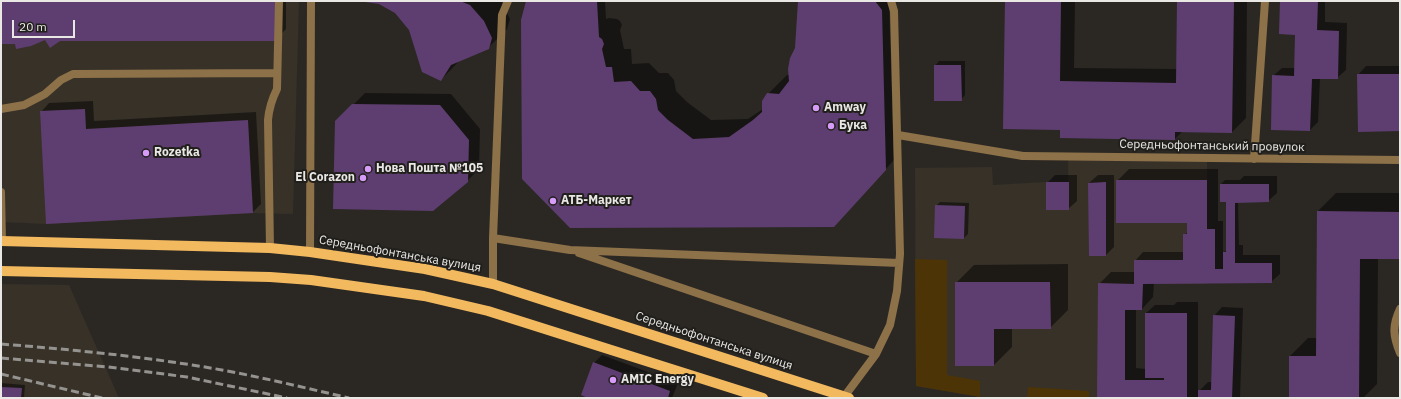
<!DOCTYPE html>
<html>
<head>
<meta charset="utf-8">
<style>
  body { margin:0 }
  #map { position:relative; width:1401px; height:399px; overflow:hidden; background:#2b2824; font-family:"IBM Plex Sans",sans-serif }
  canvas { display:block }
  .frame { position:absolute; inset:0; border:2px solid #eae8e5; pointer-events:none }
  .scale { position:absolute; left:12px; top:20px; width:63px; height:18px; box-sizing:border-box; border:2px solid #eae8e5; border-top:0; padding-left:5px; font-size:12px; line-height:14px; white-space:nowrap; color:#eae8e5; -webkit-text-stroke:3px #211f1b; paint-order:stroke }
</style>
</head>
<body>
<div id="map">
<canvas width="1401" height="399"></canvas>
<div class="frame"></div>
<div class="scale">20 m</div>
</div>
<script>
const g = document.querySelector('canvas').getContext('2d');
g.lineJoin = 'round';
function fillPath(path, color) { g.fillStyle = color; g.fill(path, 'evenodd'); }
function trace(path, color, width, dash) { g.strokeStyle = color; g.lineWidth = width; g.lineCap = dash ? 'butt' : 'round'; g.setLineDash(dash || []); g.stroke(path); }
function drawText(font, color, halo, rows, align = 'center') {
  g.font = font + ' "IBM Plex Sans",sans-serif'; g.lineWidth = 4; g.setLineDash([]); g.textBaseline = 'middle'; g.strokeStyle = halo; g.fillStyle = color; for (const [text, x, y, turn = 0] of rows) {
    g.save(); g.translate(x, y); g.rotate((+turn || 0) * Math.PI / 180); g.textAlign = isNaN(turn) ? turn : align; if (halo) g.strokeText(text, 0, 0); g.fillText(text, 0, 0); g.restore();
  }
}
const built = new Path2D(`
  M1,1H299L293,214L253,213L46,224L1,222Z
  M1068,158L1207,160V284H1107L1097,398H986L916,386L915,168L992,167L993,185L1046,182V210H1069Z
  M1,284L69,285L119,398H1Z`);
const green = new Path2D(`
  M915,259L947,260V375L980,381V397L916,386Z
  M1028,387L1089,391V398H1027Z`);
const shadow = new Path2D(`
  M1,1H286V29L275,40L45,38L16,43H1Z
  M364,1H501L510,19L507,29L488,48L460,60L441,80L410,29L396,12L380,3Z
  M527,1H605L606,19L609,18L617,19L620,21L622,25L620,30L624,49H631L632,64L649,63L659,73H668L674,80L676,91L687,102L711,120L748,119L763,109L768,94L787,75H789L796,49L799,1H889L894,160L842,217L571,227Z
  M1006,1H1075L1074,68L1177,69L1179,1H1247L1246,118L1232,132L1183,131L1175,139L1061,129Z
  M1281,1H1325V22L1347,23L1346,70L1337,78H1320L1318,122L1310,130L1273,76L1282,68H1295L1296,34Z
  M939,61H965V95L961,100L935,66Z
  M1366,66H1400V130L1358,75Z
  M365,93L451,94L480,129L479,169L467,181L336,122Z
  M93,101L94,121L256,112L261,204L253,212L41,112L49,103Z
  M1129,169H1218V221H1223V253L1227,250V202L1221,184L1225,180H1240L1244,176H1277V193L1268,201L1238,202L1239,245H1243V255H1280V274L1271,282L1154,283L1153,297L1142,309H1136V368L1146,369V313L1155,305H1174L1177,302H1198V392L1208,382H1212L1214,316L1222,307L1243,308L1240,398H1098L1099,284L1111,272H1135V261L1143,252H1184V235L1188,232L1187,222L1117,181Z
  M1055,175H1077V201L1068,209L1047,183Z
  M1098,175H1114V247L1106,255L1089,183Z
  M1336,193H1400V258H1378L1377,384L1363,398H1290V356L1308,338H1317L1318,211Z
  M940,202L969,203L968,234L964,238L935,237L936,206Z
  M1068,264V310L1050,328H1012V347L994,365L956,283L974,265Z
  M602,355L678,383L672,398H591L594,363Z
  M1,383L25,385L24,398H1Z`);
const building = new Path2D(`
  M1,1H275V41H60L50,48L45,40L31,46L16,49L15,44H1Z
  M358,1H460L470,5L484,21L492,38L489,49L451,65L441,81L422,72L409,30L395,13L379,4Z
  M526,1H597L599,37L602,39L604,44L602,49L606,67H612L614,82L631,81L640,91H650L656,99L658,110L668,120L693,139L729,137L753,120L762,112V101L767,93L779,94L789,81L788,69L790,58L795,48L798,1H875L882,10L886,170L834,227L570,228L522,179L521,20Z
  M1005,1H1061L1060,81L1176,83L1177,1L1234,2L1232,133L1175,132V140L1060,138V130L1003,129Z
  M1280,1H1318L1317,30L1339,31L1338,79H1312L1310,131L1271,130L1272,75L1294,76L1295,35L1279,34Z
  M934,65H961L962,101H934Z
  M1357,74H1400V131L1358,132Z
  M352,104L440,105L469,140L468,182L433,211L333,209L335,121Z
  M85,109L86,129L248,120L253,213L46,224L40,111Z
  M1116,180H1207V229H1215V269H1223V252H1226V202H1220V184H1269V202L1235,203V263H1272V283L1143,284L1142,310H1125V380H1164V378H1145V313H1187V398H1097L1098,283L1134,284V260H1183V234H1187V223H1116Z
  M1046,182H1069V210H1046Z
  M1106,182V256H1089L1088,183Z
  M935,205L965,206L964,239L934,238Z
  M1317,211L1400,212V259H1360L1359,398H1289V356H1316Z
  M955,282H1050L1051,329H994V366H955Z
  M1213,315L1235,316L1232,398H1198V390H1211Z
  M593,362L670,391L668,398H588L581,395Z
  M1,387L22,388L21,398H1Z`);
const service = new Path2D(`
  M1,109L24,105L45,94L61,80L73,74L277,73
  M898,135L1023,156
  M1,192L2,242
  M493,238L570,250L899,263
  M270,248L268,120C269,108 272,99 277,89L279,1
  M310,252L311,1
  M579,253L876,354
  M493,284V238L502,15L508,1
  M1400,309C1392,326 1393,336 1400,353
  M844,397L876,354L890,325L897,291L900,254L894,11L891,1`);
const minor = new Path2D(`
  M1023,156L1400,160
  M1254,159L1265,1`);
const primary = new Path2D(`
  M1,241L270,248L310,252L425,269L493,284L849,398
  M1,271L270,277L311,280L424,296L488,311L763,398`);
const rail = new Path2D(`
  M1,344C65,349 128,355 192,365C245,373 297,386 349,398
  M1,358L108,367L187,377L287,398
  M1,374L102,398`);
const markers = [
  [816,108,4,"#d79bf9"],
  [831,126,4,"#d79bf9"],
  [146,153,4,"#d79bf9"],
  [368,169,4,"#d79bf9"],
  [363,178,4,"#d79bf9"],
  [553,201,4,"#d79bf9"],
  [613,380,4,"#d79bf9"]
];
const poiNames = [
  ["Amway",824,108],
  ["Бука",839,126],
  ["Rozetka",154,153],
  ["Нова Пошта №105",376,169],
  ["El Corazon",355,178,"right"],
  ["АТБ-Маркет",561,201],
  ["AMIC Energy",621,380]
];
const streetNames = [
  ["Середньофонтанський провулок",1212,146,1],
  ["Середньофонтанська вулиця",400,254,10],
  ["Середньофонтанська вулиця",714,341,18]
];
fillPath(built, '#373128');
fillPath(green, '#4d3407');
fillPath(shadow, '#0007');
fillPath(building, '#5e3e70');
trace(service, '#8d7148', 8);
trace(minor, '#8d7148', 8);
trace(primary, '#f3b95f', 10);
trace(rail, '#959390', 3, [8, 4]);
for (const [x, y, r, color] of markers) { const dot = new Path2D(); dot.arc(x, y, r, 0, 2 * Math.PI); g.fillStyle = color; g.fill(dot); trace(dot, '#211f1b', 1.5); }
drawText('bold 12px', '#eae8e5', '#211f1b', poiNames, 'left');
drawText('12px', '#eae8e5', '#211f1b', streetNames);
</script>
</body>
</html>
